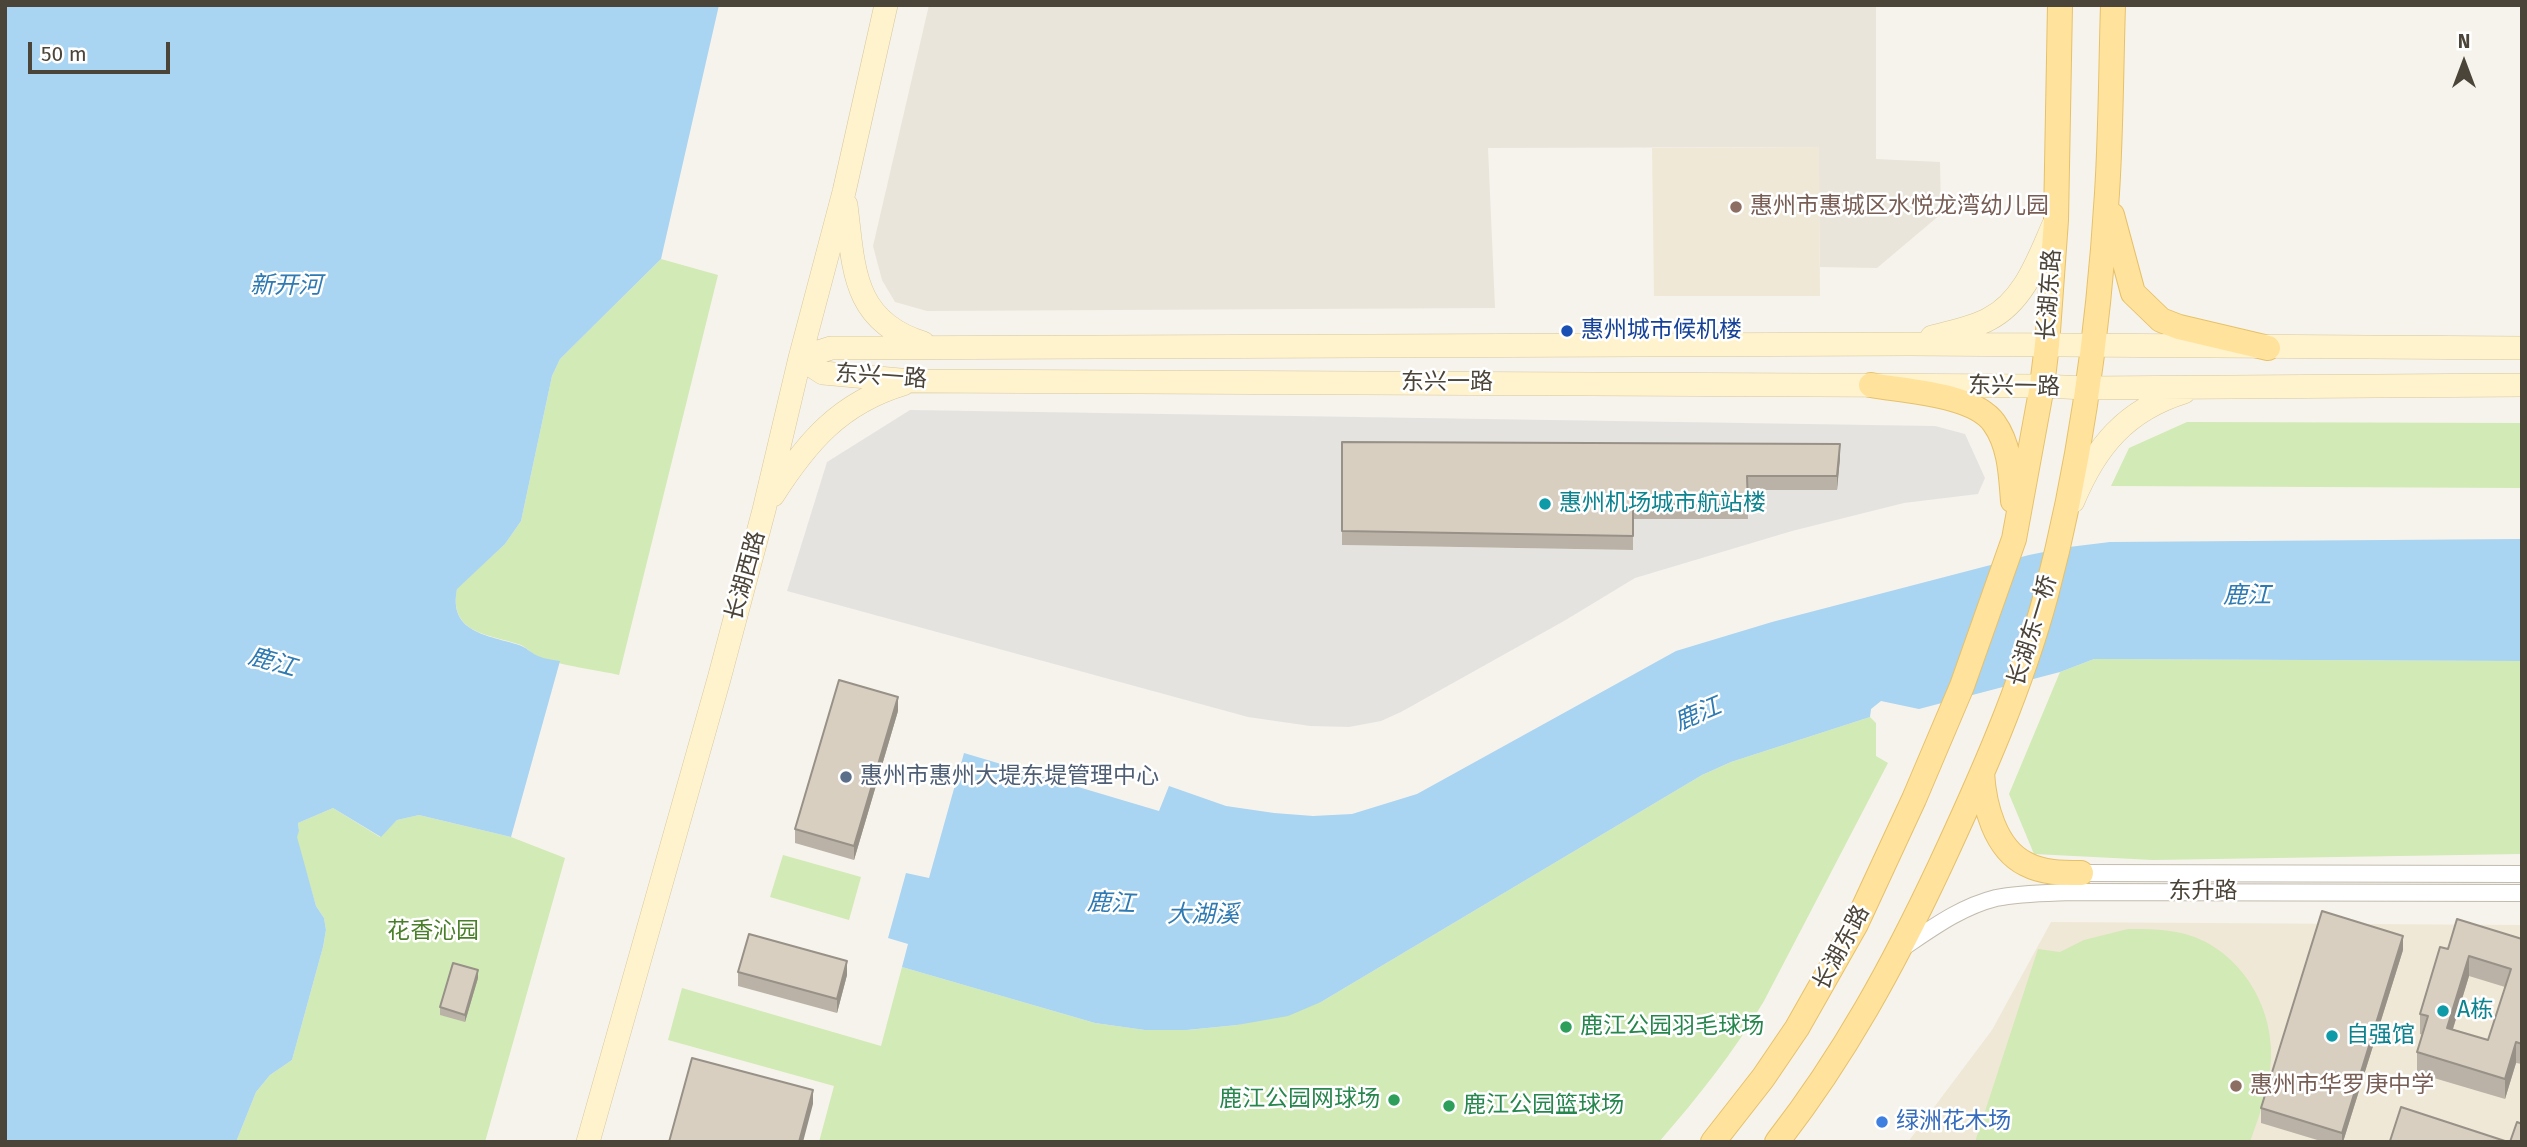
<!DOCTYPE html>
<html>
<head>
<meta charset="utf-8">
<style>
  body { margin:0 }
  #map { position:relative; width:2527px; height:1147px; overflow:hidden; background:#f6f3ec; font-family:"Fira Sans",sans-serif }
  canvas { display:block }
  .frame { position:absolute; inset:0; border:7px solid #4b4439; pointer-events:none }
  .north { position:absolute; left:2429px; top:28px; width:70px; height:70px; -webkit-text-stroke:5px #fff; paint-order:stroke; rotate:0deg; font-size:19px; font-weight:700; line-height:28px; text-align:center; color:#4b4439 }
  .north::after { content:''; display:block; margin:auto; width:24px; height:32px; background:#4b4439; clip-path:polygon(50% 0,100% 100%,50% 72%,0 100%) }
  .scale { position:absolute; left:28px; top:42px; width:142px; height:32px; box-sizing:border-box; border:4px solid #4b4439; border-top:0; padding-left:9px; font-size:21px; line-height:24px; white-space:nowrap; color:#4b4439; -webkit-text-stroke:5px #fff; paint-order:stroke }
</style>
</head>
<body>
<div id="map">
<canvas width="2527" height="1147"></canvas>
<div class="frame"></div>
<div class="north">N</div>
<div class="scale">50 m</div>
</div>
<script>
const g = document.querySelector('canvas').getContext('2d');
g.lineJoin = 'round';
function fillPath(path, color) { g.fillStyle = color; g.fill(path, 'evenodd'); }
function trace(path, color, width, dash) { g.strokeStyle = color; g.lineWidth = width; g.lineCap = dash ? 'butt' : 'round'; g.setLineDash(dash || []); g.stroke(path); }
function drawText(font, color, halo, rows, align = 'center') {
  g.font = font + ' "Fira Sans","Noto Sans SC",sans-serif'; g.lineWidth = 5; g.setLineDash([]); g.textBaseline = 'middle'; g.strokeStyle = halo; g.fillStyle = color; for (const [text, x, y, turn = 0] of rows) {
    g.save(); g.translate(x, y); g.rotate((+turn || 0) * Math.PI / 180); g.textAlign = isNaN(turn) ? turn : align; if (halo) g.strokeText(text, 0, 0); g.fillText(text, 0, 0); g.restore();
  }
}
const residential = new Path2D(`
  M929,5H1876V159L1940,162L1941,214L1877,268L1820,267L1818,147L1488,148L1495,308L927,311L895,302L882,280L873,246Z`);
const education = new Path2D(`
  M1819,147L1820,296H1654L1652,148Z
  M2051,922L2522,925V1142H1908L1992,1030Z`);
const green = new Path2D(`
  M661,259L718,275L619,675C597,670 558,665 539,657C532,654 527,648 521,645C490,634 448,635 457,588L505,544L521,521L552,376L560,359Z
  M2187,422L2522,423V488L2111,486L2129,448Z
  M2094,659L2522,661V854L2153,860L2034,854L2009,794L2060,672Z
  M1870,717L1876,723V756L1888,763L1764,1001C1734,1052 1698,1097 1659,1142H819L834,1086L668,1040L682,988L881,1046L902,967L1095,1023L1145,1030H1188L1237,1025L1321,1002L1702,775L1731,762Z
  M333,808L380,837L397,820L419,815L511,837L565,858L485,1142H236L256,1092L270,1075L292,1060L323,947L326,930L324,918L316,906L296,837L299,831L298,823Z
  M783,855L861,877L849,920L770,897Z
  M2128,929C2146,929 2164,929 2181,933C2233,945 2269,996 2271,1048C2272,1079 2261,1112 2250,1142H1975L2038,949L2060,952L2084,940Z`);
const parking = new Path2D(`
  M910,410L1935,426L1965,434L1985,478L1978,494L1904,503L1792,531L1635,578L1564,621L1401,712L1381,721L1349,727L1310,726L1248,717L787,591L827,462ZM1840,458L1837,490H1747L1633,519L1632,550L1342,545Z`);
const water = new Path2D(`
  M5,5H719L661,259L560,359L552,376L521,521L505,544L457,589C448,633 488,635 519,645C526,647 531,653 538,656C545,659 553,660 560,661L511,837L419,815L397,820L381,837L333,808L298,823L299,831L297,837L316,906L324,918L326,930L323,947L292,1060L270,1075L256,1092L236,1142H5Z
  M2522,539V661L2094,659L2060,672L1919,709L1881,701L1871,709L1870,717L1731,762L1702,775L1321,1002L1288,1016L1237,1025L1187,1030H1145L1095,1023L902,967L908,944L888,938L906,873L929,878L964,753L1159,811L1169,786L1226,806L1274,813L1313,816L1352,814L1417,794L1676,651L1772,622L2029,555L2069,547L2110,542Z`);
const street = new Path2D(`
  M2081,873L2522,874
  M1901,949C1931,929 1960,907 1996,898C2020,893 2046,893 2071,892L2522,893`);
const secondary = new Path2D(`
  M846,205C854,268 852,321 923,343
  M1932,337C1950,332 1973,328 1989,319C2024,301 2038,260 2053,226
  M800,358L823,373L911,381L2042,386L2086,388L2522,385
  M800,358L831,348L1909,344L2522,348
  M773,495C807,442 840,403 903,384
  M2073,501C2096,446 2126,410 2184,392
  M588,1142L719,679L764,510L800,358L844,192L886,5`);
const primary = new Path2D(`
  M2112,215L2133,293L2161,320L2179,327L2268,348
  M1871,385C1904,391 1974,394 1994,423C2010,445 2011,475 2013,501
  M1982,773C1984,805 1995,849 2026,864C2043,873 2062,873 2081,873
  M1713,1142L1763,1078L1797,1028L1856,924L1914,799L1962,686L2014,539L2042,386L2047,345L2056,220L2060,5
  M1777,1142C1844,1056 1894,964 1940,866C1981,778 2021,688 2046,595C2080,467 2099,325 2107,193C2111,131 2111,68 2113,5`);
const wall = new Path2D(`
  M1342,442L1840,458L1837,490H1747L1748,519H1633V550L1342,545Z
  M898,711L854,860L795,843V829Z
  M2522,939V1064L2516,1063L2505,1099L2417,1073V1052L2423,1035L2420,1034V1014L2448,949ZM2469,976L2505,987L2488,1040L2453,1029Z
  M2403,950L2343,1142H2324L2261,1123V1108Z
  M738,972L847,975L837,1013L738,986Z
  M478,978L465,1022L440,1015V1007Z`);
const shadedWall = new Path2D(`
  M1840,444V458L1837,490V476Z
  M898,697V711L854,860V846Z
  M2403,936V950L2343,1142H2342V1133Z
  M2469,956V976L2447,1048V1028Z
  M847,961V975L837,1013V999Z
  M478,970V978L465,1022V1015Z
  M2516,1042V1063L2505,1099V1079Z
  M813,1090V1104L803,1142H799Z`);
const building = new Path2D(`
  M1342,442L1840,444L1837,476H1747L1748,505L1633,504V536L1342,531Z
  M839,680L898,697L854,846L795,829Z
  M2322,911L2403,936L2342,1133L2261,1108Z
  M2457,919L2522,939V1044L2516,1042L2505,1079L2417,1052L2428,1016L2420,1014L2440,947L2448,949ZM2469,956L2511,969L2488,1040L2447,1028Z
  M749,934L847,961L837,999L738,972Z
  M453,963L478,970L465,1015L440,1007Z
  M692,1058L813,1090L799,1142H669Z
  M2401,1107L2508,1142H2390V1141Z
  M2517,1122L2522,1124V1142H2510Z`);
const markers = [
  [1736,207,7,"#8d6e63"],
  [1567,331,7,"#1a4fb4"],
  [1545,504,7,"#0f9aa8"],
  [846,777,7,"#5c6f8a"],
  [2443,1011,7,"#0f9aa8"],
  [1566,1027,7,"#2e9e5b"],
  [2332,1036,7,"#0f9aa8"],
  [2236,1086,7,"#8d6e63"],
  [1394,1100,7,"#2e9e5b"],
  [1449,1106,7,"#2e9e5b"],
  [1882,1122,7,"#3f7fe0"]
];
const educationNames = [
  ["惠州市惠城区水悦龙湾幼儿园",1750,207],
  ["惠州市华罗庚中学",2250,1086]
];
const streetNames = [
  ["长湖东路",2050,295,-86],
  ["东兴一路",881,377,4],
  ["东兴一路",1447,383],
  ["东兴一路",2014,387,1],
  ["长湖西路",746,576,-75],
  ["长湖东一桥",2033,631,-73],
  ["东升路",2203,892],
  ["长湖东路",1842,948,-62]
];
const transitNames = [
  ["惠州城市候机楼",1581,331]
];
const cultureNames = [
  ["惠州机场城市航站楼",1559,504],
  ["A栋",2457,1011],
  ["自强馆",2346,1036]
];
const serviceNames = [
  ["惠州市惠州大堤东堤管理中心",860,777]
];
const parkNames = [
  ["花香沁园",433,932]
];
const leisureNames = [
  ["鹿江公园羽毛球场",1580,1027],
  ["鹿江公园网球场",1380,1100,"right"],
  ["鹿江公园篮球场",1463,1106]
];
const shopNames = [
  ["绿洲花木场",1896,1122]
];
const waterNames = [
  ["新开河",286,286],
  ["鹿江",2247,596],
  ["鹿江",272,663,16],
  ["鹿江",1698,715,-23],
  ["鹿江",1111,904,2],
  ["大湖溪",1203,915]
];
fillPath(residential, '#eae5da');
fillPath(education, '#efe8d6');
fillPath(green, '#d2eab5');
fillPath(parking, '#e5e3e0');
fillPath(water, '#a9d4f2');
trace(street, '#c2bbae', 18);
trace(secondary, '#d6c79b', 24);
trace(primary, '#e6c16a', 26);
trace(street, '#fff', 16);
trace(secondary, '#fff3cd', 23);
trace(primary, '#ffe39c', 24);
fillPath(wall, '#bab2a6');
fillPath(shadedWall, '#979187');
fillPath(building, '#d8cfc1');
trace(building, '#979187', 2);
for (const [x, y, r, color] of markers) { const dot = new Path2D(); dot.arc(x, y, r, 0, 2 * Math.PI); g.fillStyle = color; g.fill(dot); trace(dot, '#fff', 2.5); }
drawText('23px', '#785e54', '#fff', educationNames, 'left');
drawText('23px', '#4b4439', '#fff', streetNames);
drawText('23px', '#164399', '#fff', transitNames, 'left');
drawText('23px', '#0d838f', '#fff', cultureNames, 'left');
drawText('23px', '#4e5e75', '#fff', serviceNames, 'left');
drawText('23px', '#4a7f2a', '#fff', parkNames);
drawText('23px', '#27864d', '#fff', leisureNames, 'left');
drawText('23px', '#366cbe', '#fff', shopNames, 'left');
drawText('italic 24px', '#2e7ab2', '#fff', waterNames);
</script>
</body>
</html>
